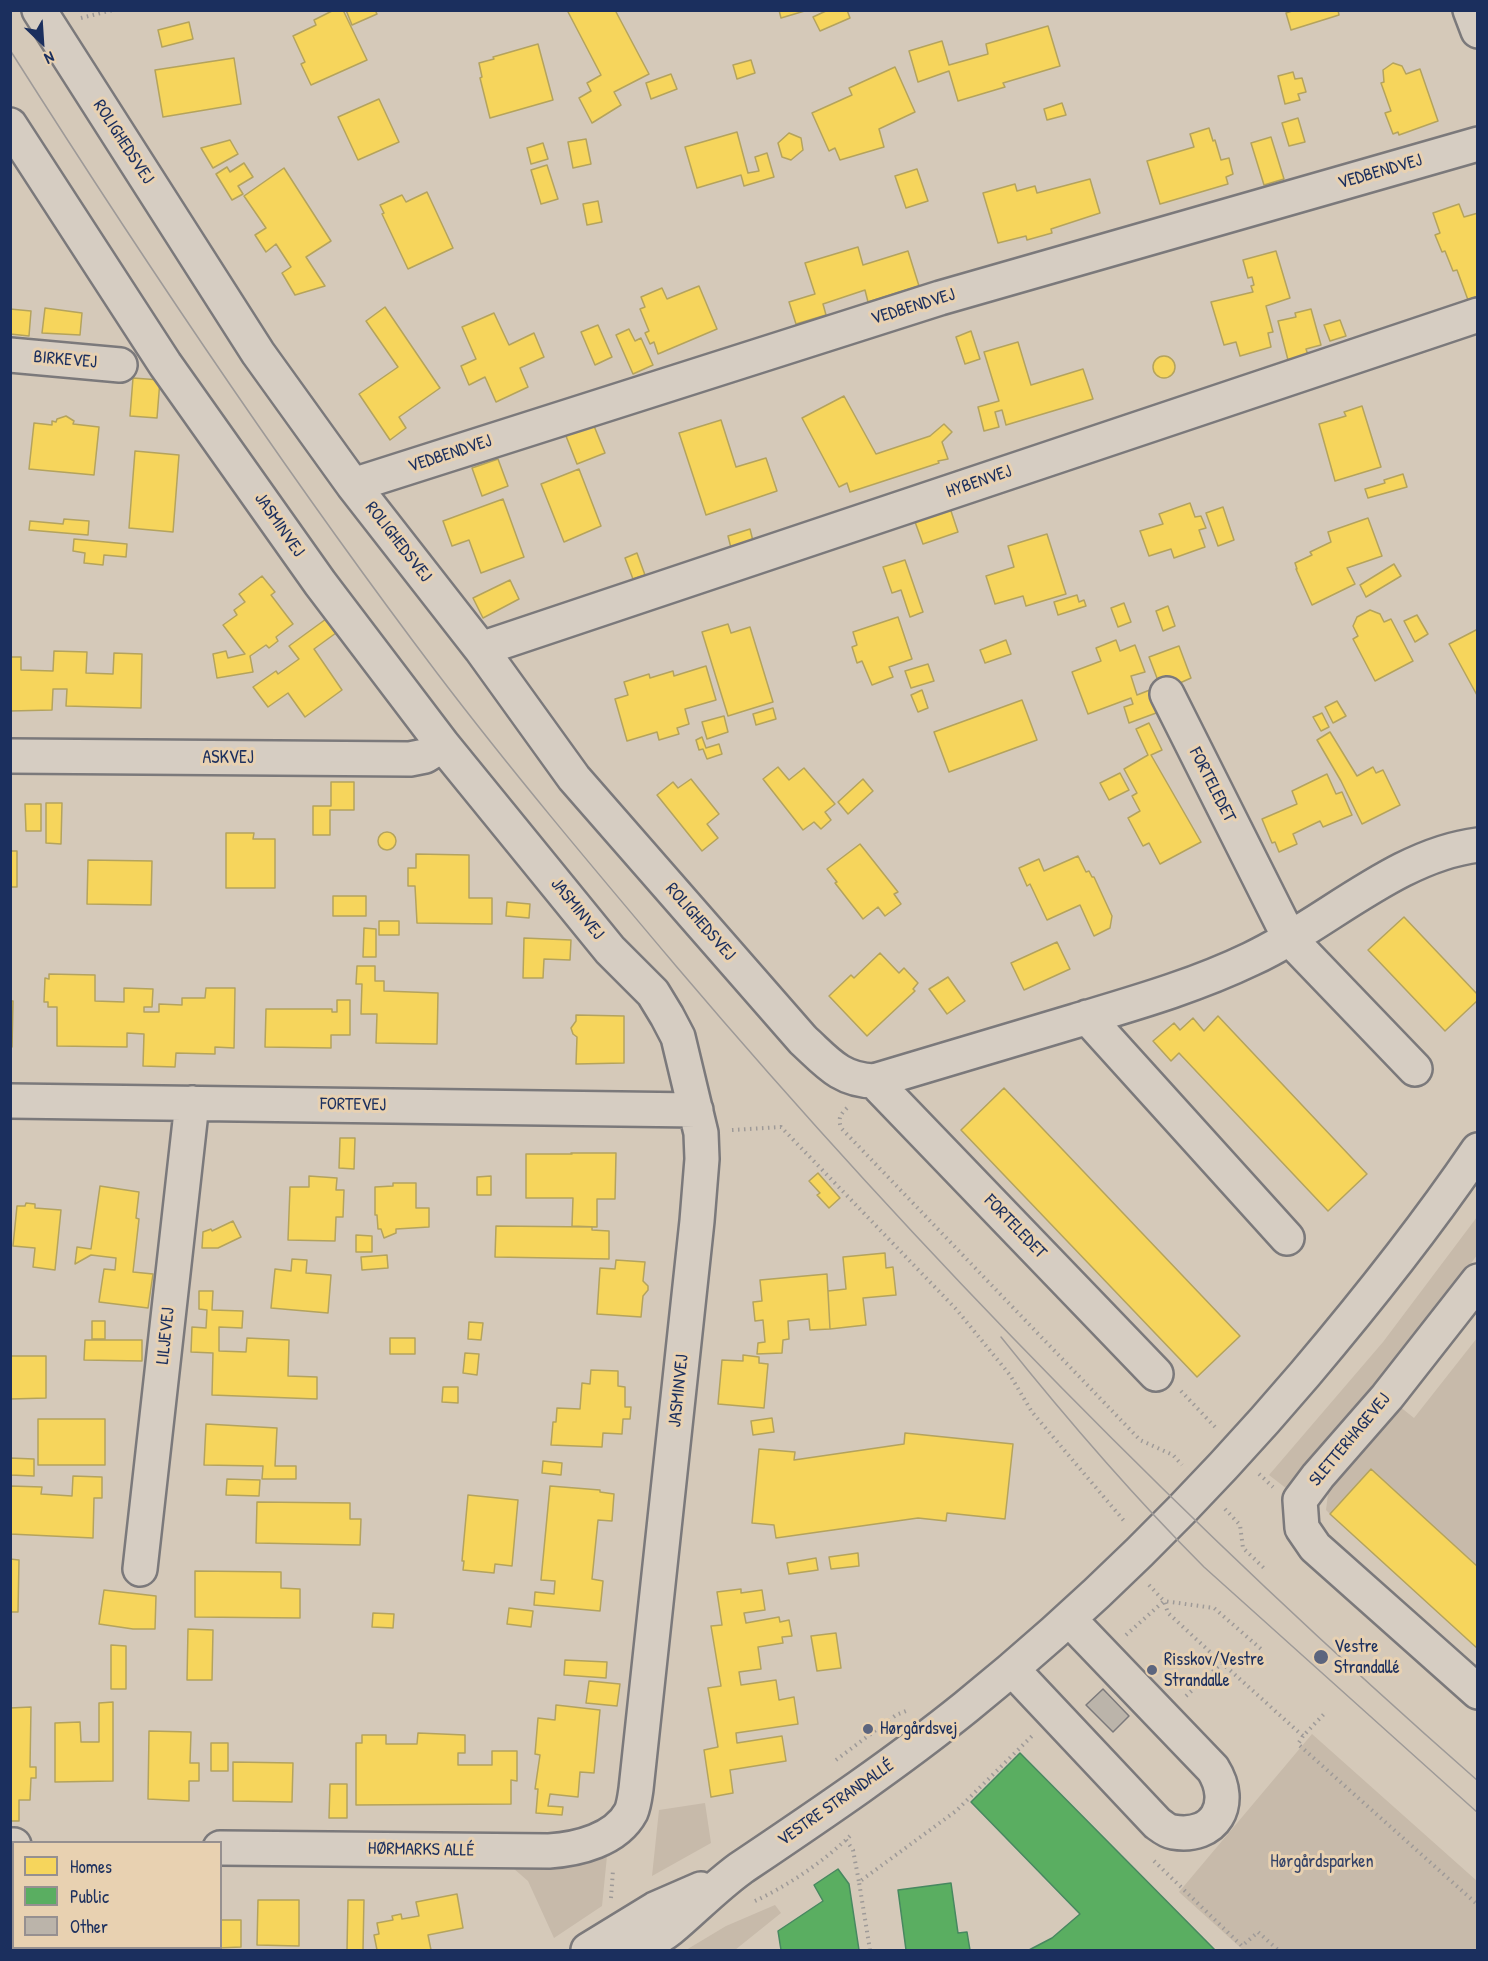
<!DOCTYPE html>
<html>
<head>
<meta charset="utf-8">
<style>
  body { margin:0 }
  #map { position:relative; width:1488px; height:1961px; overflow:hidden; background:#d5c9b9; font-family:"Patrick Hand",sans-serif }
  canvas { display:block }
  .frame { position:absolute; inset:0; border:12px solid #1b2f5e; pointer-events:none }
  .legend { position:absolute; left:12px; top:1841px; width:210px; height:108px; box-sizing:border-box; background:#e8d1b1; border:2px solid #969090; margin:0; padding:8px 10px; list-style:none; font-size:18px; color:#1b2f5e }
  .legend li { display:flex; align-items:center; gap:12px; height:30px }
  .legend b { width:30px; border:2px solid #969090 }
  .north { position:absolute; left:12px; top:12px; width:60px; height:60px; -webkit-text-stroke:4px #e8d1b1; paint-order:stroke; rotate:155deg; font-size:16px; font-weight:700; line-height:24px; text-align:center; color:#1b2f5e }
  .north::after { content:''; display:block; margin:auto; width:21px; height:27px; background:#1b2f5e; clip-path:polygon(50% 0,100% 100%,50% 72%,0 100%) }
</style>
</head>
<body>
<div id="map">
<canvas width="1488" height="1961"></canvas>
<div class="frame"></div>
<ul class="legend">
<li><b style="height:16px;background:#f6d55c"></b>Homes</li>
<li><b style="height:16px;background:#5aae61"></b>Public</li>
<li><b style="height:16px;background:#bbb4aa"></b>Other</li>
</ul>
<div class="north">N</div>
</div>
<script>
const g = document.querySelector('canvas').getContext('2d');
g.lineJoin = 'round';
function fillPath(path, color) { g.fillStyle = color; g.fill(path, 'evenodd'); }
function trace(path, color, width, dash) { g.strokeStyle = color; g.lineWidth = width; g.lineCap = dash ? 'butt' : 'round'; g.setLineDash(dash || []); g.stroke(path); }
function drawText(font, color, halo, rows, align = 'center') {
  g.font = font + ' "Patrick Hand",sans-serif'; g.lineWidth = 6; g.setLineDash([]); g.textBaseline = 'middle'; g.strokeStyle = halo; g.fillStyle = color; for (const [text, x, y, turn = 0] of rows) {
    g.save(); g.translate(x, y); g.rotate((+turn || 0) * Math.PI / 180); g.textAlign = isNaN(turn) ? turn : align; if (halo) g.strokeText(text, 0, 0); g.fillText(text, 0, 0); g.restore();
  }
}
const green = new Path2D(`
  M1477,1217V1255L1439,1308L1287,1489L1269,1475L1383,1342Z
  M1477,1338V1567L1371,1470L1330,1514L1326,1510L1328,1494L1399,1406L1414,1418Z
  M1312,1734L1477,1881V1950H1243L1179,1892Z
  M705,1803L711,1843L652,1876L659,1810Z
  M604,1853L607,1856L602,1906L554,1938L528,1881L506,1862Z
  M775,1905L781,1913L735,1950H686L726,1926Z`);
const homes = new Path2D(`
  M334,10H343L367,60L311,85L301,64L305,62L293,36L316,25L314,20Z
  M346,10H375L377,14L352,25Z
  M567,10H615L649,74L614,92L621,105L592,123L579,98L591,91L587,83L601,75Z
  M779,10H808L781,18Z
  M828,10H847L850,18L820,31L813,17Z
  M1295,10H1338L1339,15L1291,30L1286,13Z
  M189,22L193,39L162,47L158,30Z
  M1048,26L1060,66L1003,83L1005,87L958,101L949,71L918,82L909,51L942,41L949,65L988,54L986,44Z
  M538,44L553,100L490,118L480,78L482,77L479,63L494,59L493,57Z
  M234,58L241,104L163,117L155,70Z
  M751,60L755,73L737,79L733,65Z
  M1393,63L1402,66L1406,74L1420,69L1438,121L1399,135L1398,132L1393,134L1385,113L1391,111L1381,83L1384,82L1383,70Z
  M895,67L915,112L879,129L884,147L840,160L835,148L829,151L812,113L852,95L849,88Z
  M1293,72L1295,79L1302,78L1306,92L1298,94L1300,100L1285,104L1278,76Z
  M671,74L677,89L651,99L646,83Z
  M379,99L399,142L358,160L338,117Z
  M1062,103L1066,115L1047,120L1044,109Z
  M1298,118L1305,142L1289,146L1282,123Z
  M1209,128L1213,141L1215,140L1221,160L1229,158L1233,174L1226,177L1228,184L1160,204L1147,161L1194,147L1190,134Z
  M737,132L748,173L759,171L755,157L767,153L774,177L744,186L741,175L697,188L685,147Z
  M789,133L801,138L803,150L791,160L782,157L778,143Z
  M1271,137L1284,179L1264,185L1251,143Z
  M586,139L591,164L573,168L568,142Z
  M230,140L238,154L213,168L201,148Z
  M543,143L548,159L531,164L527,148Z
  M244,163L253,177L238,186L243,194L232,200L216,174L227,167L230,172Z
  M547,165L558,199L541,204L531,170Z
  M284,168L331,241L306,257L325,286L295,295L282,273L291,267L276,244L266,252L255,235L266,228L244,196Z
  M917,169L928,201L906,208L895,176Z
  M1090,179L1100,213L1051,229L1052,233L1027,240L1026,236L998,243L983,193L1015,184L1017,191L1035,186L1037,193Z
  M427,192L453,248L408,269L382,214L384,213L380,205L402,195L406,202Z
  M598,201L602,222L587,225L583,204Z
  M1459,204L1464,217L1478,213V296L1468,300L1457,270L1453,271L1445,251L1442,252L1435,235L1440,233L1433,213Z
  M858,247L863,265L908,251L919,286L868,302L865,290L823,304L826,315L796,324L789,302L815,294L805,263Z
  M1276,251L1290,298L1266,306L1273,332L1268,333L1271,347L1240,356L1236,342L1224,345L1211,302L1253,292L1251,286L1254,285L1252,277L1248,278L1243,260Z
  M699,286L717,329L658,354L654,342L650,344L645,333L649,331L640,309L645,307L641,297L662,288L667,299Z
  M385,307L440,388L399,417L406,428L390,440L359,394L398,367L366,321Z
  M45,308L82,313L80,335L42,333Z
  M10,309L31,311L29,336L10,334Z
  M1311,309L1321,345L1306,349L1308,355L1288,360L1278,321L1296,317L1295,313Z
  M494,313L509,345L534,333L544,357L520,368L528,387L496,402L485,377L469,385L461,366L476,359L462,327Z
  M1340,320L1346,336L1330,341L1324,325Z
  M598,325L612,357L595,365L581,332Z
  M629,329L635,341L641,338L653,365L633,374L616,335Z
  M971,331L980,359L965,364L956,337Z
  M1018,342L1031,385L1083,369L1093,399L1006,425L1002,410L995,412L999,427L984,431L978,407L999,401L984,352Z
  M1153 367a11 11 0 1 1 22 0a11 11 0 1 1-22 0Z
  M133,378L160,380L157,418L130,416Z
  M844,396L876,454L930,436L944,424L952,432L942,442L948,459L938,461L939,463L850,492L847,483L839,487L802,418Z
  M1362,406L1381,467L1335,481L1319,424L1346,416L1344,412Z
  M66,416L74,421L73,424L99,427L94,475L29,469L34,423L52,425V421L56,422L57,419Z
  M721,420L736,467L766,458L777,491L706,515L679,433Z
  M592,421L605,453L577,464L564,431Z
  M135,451L179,455L173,532L129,528Z
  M498,459L508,486L482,496L472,468Z
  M579,469L601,526L564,542L541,484Z
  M1403,474L1407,487L1368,498L1365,489L1385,483L1384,480Z
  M503,499L524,557L481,573L469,540L452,546L443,521Z
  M1190,503L1195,517L1201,516L1206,528L1199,530L1205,547L1174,558L1171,549L1149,556L1140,531L1163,524L1159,514Z
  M1223,507L1234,540L1218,546L1206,513Z
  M950,508L958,532L923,544L914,519Z
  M1368,518L1382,556L1347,568L1355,584L1312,605L1296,569H1297L1295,563L1312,555L1310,552L1331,542L1328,532Z
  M64,519L89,521L88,535L29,530L30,521L63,524Z
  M750,529L753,541L731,548L728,536Z
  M1047,534L1066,594L1026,606L1023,596L995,604L986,576L1014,567L1008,546Z
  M74,539L127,544L126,557L104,555L103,565L84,563L85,553L73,551Z
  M637,553L645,575L633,579L625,558Z
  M905,560L923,612L910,617L901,590L892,593L883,567Z
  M1394,564L1401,576L1366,597L1360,585Z
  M262,576L275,592L271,595L293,624L276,637L278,641L269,648L266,645L250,656L253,672L217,678L213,654L226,651L228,658L245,654L223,625L237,615L234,610L245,602L239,594Z
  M510,580L519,599L483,618L473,598Z
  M1077,595L1079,602L1084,600L1086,606L1058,615L1054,602Z
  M1124,603L1131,622L1118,627L1111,608Z
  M1168,606L1175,626L1163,631L1156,611Z
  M1370,610L1380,614L1384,622L1391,619L1413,661L1375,681L1353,639L1358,636L1353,626L1357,617Z
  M1417,615L1428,634L1415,642L1404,621Z
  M898,617L912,659L889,667L893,677L872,685L862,661L857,663L852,647L857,645L853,632Z
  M326,619L336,633L314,649L342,690L305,717L288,693L268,707L253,687L276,671L278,674L299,659L289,646Z
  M728,624L731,633L750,627L773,702L728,716L702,632Z
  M1478,629V697L1449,644Z
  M1006,640L1011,654L985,663L980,650Z
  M1116,640L1120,651L1135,645L1145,672L1131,676L1137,695L1160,686L1149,657L1179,646L1191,678L1162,691L1167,709L1129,723L1124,707L1133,704L1131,698L1088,714L1072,672L1101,661L1096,648Z
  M54,651L87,652L86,673L113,674L114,653L142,654L141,708L66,706L67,689H53L52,710L10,711V657H21V670L53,671Z
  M928,664L934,681L911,688L905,671Z
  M706,666L716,700L685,709L689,724L677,728L679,734L659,740L657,732L627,741L615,699L628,695L624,682L649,674L650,678L673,671L674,676Z
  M922,690L928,708L918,712L911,695Z
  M1022,700L1037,740L949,772L934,732Z
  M1337,701L1346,716L1333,723L1325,707Z
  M773,708L776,719L756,725L753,714Z
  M1322,713L1329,727L1321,731L1313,717Z
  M724,716L728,732L707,739L702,722Z
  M1149,723L1162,750L1151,755L1201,842L1160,864L1149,843L1143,846L1128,818L1140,811L1132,796L1137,793L1124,769L1148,755L1136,729Z
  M1330,732L1357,776L1373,767L1376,773L1383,770L1400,805L1362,824L1341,781L1317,740Z
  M702,737L706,748L719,744L722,754L707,759L703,749L699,750L696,740Z
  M778,767L789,780L804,768L835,804L825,812L831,820L821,829L814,822L803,830L763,779Z
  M1120,773L1129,790L1109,800L1100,783Z
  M1327,774L1336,794L1342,792L1352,815L1323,827L1320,821L1293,834L1297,844L1279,852L1275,842L1272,843L1262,819L1297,804L1292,791Z
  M691,779L719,814L707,824L718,838L702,851L657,795L673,782L678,788Z
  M863,779L873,791L848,814L838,802Z
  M331,782H354V810H330V835H313V806H331Z
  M46,803H62L61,844L46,843Z
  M25,804H41V831H26Z
  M378 841a9 9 0 1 1 18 0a9 9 0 1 1-18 0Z
  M226,833H254L253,839H275V888H226Z
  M860,844L898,892L894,894L901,904L885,916L878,907L863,919L835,883L837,882L827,869Z
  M10,851H17V887H10Z
  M416,854L469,855V898H492V924L417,923L415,886H408V868H416Z
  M1078,856L1086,872L1089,871L1092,877H1094L1112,916L1110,928L1094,936L1080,905L1047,920L1030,884L1027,886L1019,868L1039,859L1044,871Z
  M88,860L152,861L151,905L87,904Z
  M333,896H366V916H333Z
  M507,902L530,904L529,918L506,916Z
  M1404,917L1478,995V1000L1445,1031L1368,950Z
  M379,921H399V935H379Z
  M364,928L376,929V957H363Z
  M524,938L571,940L570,960L544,959L543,978H523Z
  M1057,942L1070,969L1024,990L1011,963Z
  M880,953L899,973L904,968L918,983L913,989L915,991L867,1036L829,996L851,975L854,978Z
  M357,966H375V981H384V991L438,993L437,1044L376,1043L377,1014H361L362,984H356Z
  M49,974L95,975V1001L124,1002V988L153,989L152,1007H144V1012H159V1004L182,1005V998H205L206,988H235L234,1048L215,1047V1054L176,1053L175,1067L143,1066L144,1034L127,1033V1047L57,1046V1007H48V1002H44L45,978L49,979Z
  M948,977L965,1001L947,1014L929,989Z
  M337,1000H350V1035H331V1048L265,1047L266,1009H332V1012H337Z
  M10,1001H13L12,1047H10Z
  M576,1015L624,1016V1063L576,1064L577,1037L573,1034L571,1028L576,1021Z
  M1218,1016L1367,1174L1328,1211L1179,1053L1171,1061L1153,1041L1174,1023L1180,1030L1193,1018L1204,1031Z
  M1004,1088L1240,1336L1197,1377L961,1130Z
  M340,1138H355L354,1169L339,1168Z
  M571,1153H616L615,1199H597V1227L572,1226L573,1198H526V1154H572Z
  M818,1173L840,1198L829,1208L817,1195L820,1193L809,1181Z
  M309,1176L337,1178L336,1190H344L343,1217H336L335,1241L288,1240L290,1187H309Z
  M491,1176V1195H477V1177Z
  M393,1183H416V1208H429V1227L396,1229V1233L384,1238L381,1229H378L377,1215H375V1187L393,1186Z
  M100,1186L139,1192L136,1218L139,1219L133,1272L153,1274L148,1308L99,1302L104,1269L115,1270L116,1258L91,1255L75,1264L77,1247L91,1249Z
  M26,1203L35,1204V1208L61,1210L55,1270L33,1267L35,1248L13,1246L17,1206H25Z
  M233,1221L241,1237L218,1248H202L203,1232L211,1229L212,1231Z
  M496,1226L592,1227V1230L609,1231V1259L495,1257Z
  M356,1235L372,1236V1252H356Z
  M885,1253L886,1268L893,1267L896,1295L863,1298L866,1325L830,1329L828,1291L846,1289L843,1257Z
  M387,1255L388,1268L362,1270L361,1257Z
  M292,1259L307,1260L306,1273L331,1275L328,1313L271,1308L275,1269L291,1271Z
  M616,1260L645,1262L643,1281L648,1286V1290L643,1296L641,1317L597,1314L600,1268L615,1269Z
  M827,1274L830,1329L810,1330L809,1319L788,1321L789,1339L783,1340L782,1353L757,1354L758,1343L765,1342L763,1320L755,1321L753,1302L762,1301L760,1280Z
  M199,1291H213L212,1310L243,1311L242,1328L219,1327V1351L246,1352L247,1338L289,1340L288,1376L317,1377V1399L212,1395L213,1353L191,1352L192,1327L206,1328L207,1310L199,1309Z
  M92,1321H105V1339H92Z
  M469,1322L483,1323L481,1340L468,1339Z
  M390,1338H415V1354H390Z
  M85,1340H142V1361L84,1360Z
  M465,1353L479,1354L477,1375L463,1373Z
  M743,1355L759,1357V1363L768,1364L764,1408L718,1404L722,1360L743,1361Z
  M10,1356H46V1398L10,1399Z
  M591,1370L618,1371V1386L625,1387V1407H631L630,1419H623L622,1434L603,1433L602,1447L551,1445L553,1422H556L557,1408L580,1409L582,1383L590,1384Z
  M443,1387H458V1403L442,1402Z
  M772,1418L774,1432L753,1435L751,1421Z
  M38,1419H105V1465H38Z
  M206,1424L277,1428L275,1466H296V1479H262L263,1466L204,1465Z
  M905,1433L1013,1444L1005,1519L947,1513L946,1521L918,1518L776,1538L774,1525L752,1523L759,1449L795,1452L794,1460L904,1444Z
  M10,1458L34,1459V1476L10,1475Z
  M543,1461L562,1463L561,1475L542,1473Z
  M1371,1469L1478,1567V1649L1330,1514Z
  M73,1476L102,1477V1498H94L93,1538L10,1534V1486L42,1487L41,1494L72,1496Z
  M227,1479L260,1480L259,1496L226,1495Z
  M550,1486L600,1490V1492L614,1494L612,1521L598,1520L592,1579L603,1581L600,1611L534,1605L535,1592L554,1594L555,1581L541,1580Z
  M468,1495L518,1500L512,1566L495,1564L494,1573L463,1570L464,1561H462Z
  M257,1502L350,1503V1519H361L360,1545L256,1543Z
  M858,1553L859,1566L831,1569L829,1557Z
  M816,1558L818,1570L789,1574L787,1563Z
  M10,1559L19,1560L18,1612H10Z
  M195,1571L281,1572V1588L300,1589V1618L195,1617Z
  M741,1589V1593L762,1590L765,1610L744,1613L746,1623L779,1617L780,1622L789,1620L792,1636L782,1637L783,1643L758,1647L761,1669L739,1672L741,1685L776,1680L779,1700L794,1697L798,1724L736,1733L737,1743L782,1736L786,1761L730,1770L733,1793L711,1797L704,1750L718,1747L708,1688L721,1686L711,1626L722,1625L717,1592Z
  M104,1590L156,1596L155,1629H133L99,1624Z
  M509,1608L533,1611L531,1627L507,1624Z
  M373,1613L394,1614L393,1628L372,1627Z
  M188,1629L213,1630L212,1680H187Z
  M836,1633L841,1668L817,1671L811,1636Z
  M111,1645L126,1646V1689H111Z
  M565,1660L607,1662L606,1678L564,1675Z
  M589,1681L620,1684L617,1706L586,1703Z
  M113,1702V1781L55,1782V1723L80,1722L81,1742H99V1703Z
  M556,1705L600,1710L594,1773L580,1772L578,1797L550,1794L548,1806L563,1807L562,1815L536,1813L538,1789H535L540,1755L535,1754L538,1718L555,1720Z
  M31,1707L30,1767H36V1778H31L30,1800H19V1821H10V1708Z
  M149,1731L191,1732L190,1763H199V1781H189V1801L148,1799Z
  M418,1733L465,1735V1753H458V1765H492V1751H517V1781L511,1780V1804L356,1805V1743H362V1735H386V1744H417Z
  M211,1743H228V1771H211Z
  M233,1762L293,1763L292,1802L233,1801Z
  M330,1784H347V1818H329Z
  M457,1894L463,1928L428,1935L431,1950H377L374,1935L379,1934L377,1923L393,1920L392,1916L401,1914L402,1919L419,1916L416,1902Z
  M258,1900H299V1946L257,1945Z
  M348,1900H364L363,1950H347Z
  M220,1920H241V1947L219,1948V1950H192V1948H220Z
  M45,1948H76V1950H45Z`);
const public = new Path2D(`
  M1020,1753L1215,1950H1029L1052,1938L1080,1914L971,1802Z
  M838,1869L849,1884L859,1950H781L778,1931L823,1901L814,1885Z
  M951,1883L958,1933L967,1932L970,1950H906L898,1890Z`);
const building = new Path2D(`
  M1103,1689L1129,1716L1113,1732L1086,1705Z`);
const path = new Path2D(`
  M81,18L113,10
  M847,1108C840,1115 838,1118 841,1128L1140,1440L1173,1455L1182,1465
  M732,1130L781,1127L956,1309L1010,1375L1032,1412L1125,1522
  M1181,1391L1215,1427
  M1259,1474L1273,1487
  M1225,1509L1240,1525L1243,1548L1266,1570
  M1149,1585L1164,1601L1168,1613L1222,1663
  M1126,1635L1164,1601L1214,1608L1261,1649
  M1186,1696L1222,1663L1303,1736L1324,1714
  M1303,1736L1298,1744L1478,1905
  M836,1760L896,1715L906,1711
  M846,1840L853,1850L859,1882
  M1154,1861L1242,1946L1258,1932L1278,1950
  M611,1898L613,1870
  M755,1901C789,1885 823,1862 850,1836
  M870,1950L859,1882L956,1811L1032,1736`);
const minor = new Path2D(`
  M39,10L258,353L353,485L481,649L574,778L803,1040C827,1062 840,1080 874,1081C941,1061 1008,1041 1075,1021C1135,1003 1195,986 1251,959C1325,925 1396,855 1478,845
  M1470,10L1478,31
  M10,125L165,364L320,583L443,745L610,950L653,993L667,1016L678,1037L701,1133L702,1159L697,1221L636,1789C635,1796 634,1805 631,1812C616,1840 578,1849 549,1851L220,1848
  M10,355L120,365
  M353,485L940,298L1478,144
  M481,649L1478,315
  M1167,694L1290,939L1415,1069
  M10,756L410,759L425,756L443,745
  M1087,1017L1287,1238
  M874,1081L1156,1374
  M10,1101L696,1110
  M1478,1281L1387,1397L1318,1476L1300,1500L1302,1528L1315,1547L1478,1692
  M140,1569L192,1103
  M1012,1669L1157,1823C1161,1826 1167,1831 1173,1832C1215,1839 1235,1804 1213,1769L1069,1619
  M10,1845H14
  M588,1950L655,1909L701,1889
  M635,1950C646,1944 659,1938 670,1929C694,1909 716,1886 741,1868C818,1816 894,1765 966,1707C1090,1607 1202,1495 1305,1374C1366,1302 1425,1228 1478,1150`);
const tram = new Path2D(`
  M10,50C145,263 285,472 437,673C513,773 595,870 676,966C923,1257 1191,1529 1478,1781
  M1001,1337C1065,1417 1132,1495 1204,1567L1478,1813`);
const markers = [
  [1321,1657,8,"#5c657e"],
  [1152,1670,6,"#5c657e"],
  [868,1729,6,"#5c657e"]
];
const streetNames = [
  ["ROLIGHEDSVEJ",123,142,57],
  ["VEDBENDVEJ",1380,172,-16],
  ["VEDBENDVEJ",913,307,-17],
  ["BIRKEVEJ",65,360,5],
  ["VEDBENDVEJ",450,454,-18],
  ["HYBENVEJ",979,482,-19],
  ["JASMINVEJ",279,525,55],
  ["ROLIGHEDSVEJ",398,542,52],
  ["ASKVEJ",228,758],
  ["FORTELEDET",1212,785,63],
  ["JASMINVEJ",577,909,51],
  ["ROLIGHEDSVEJ",700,922,49],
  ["FORTEVEJ",353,1105,1],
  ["FORTELEDET",1015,1227,46],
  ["LILJEVEJ",166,1336,-84],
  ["JASMINVEJ",679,1391,-84],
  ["SLETTERHAGEVEJ",1350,1440,-50],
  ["VESTRE STRANDALLÉ",836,1803,-35],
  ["HØRMARKS ALLÉ",421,1850,1]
];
const poiNames = [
  ["Vestre",1334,1647],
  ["Strandallé",1334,1668],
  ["Risskov/Vestre",1164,1660],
  ["Strandalle",1164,1681],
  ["Hørgårdsvej",880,1729]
];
const parkNames = [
  ["Hørgårdsparken",1322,1862]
];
fillPath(green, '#c7baaa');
fillPath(homes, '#f6d55c');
trace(homes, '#b4a35d', 1.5);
fillPath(public, '#5aae61');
trace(public, '#478860', 1.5);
fillPath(building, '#bbb4aa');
trace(building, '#7b797b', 1.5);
trace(minor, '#7b797b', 38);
trace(path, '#9e9a98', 4, [1.5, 4.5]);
trace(minor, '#d6cdc2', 33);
trace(tram, '#9e9a98', 1.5);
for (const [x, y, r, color] of markers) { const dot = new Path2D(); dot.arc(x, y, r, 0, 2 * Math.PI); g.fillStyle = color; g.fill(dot); trace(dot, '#e8d1b1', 2); }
drawText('18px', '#1b2f5e', '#e8d1b1', streetNames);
drawText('18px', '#1b2f5e', '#e8d1b1', poiNames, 'left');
drawText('18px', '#344368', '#e8d1b1', parkNames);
</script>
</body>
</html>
